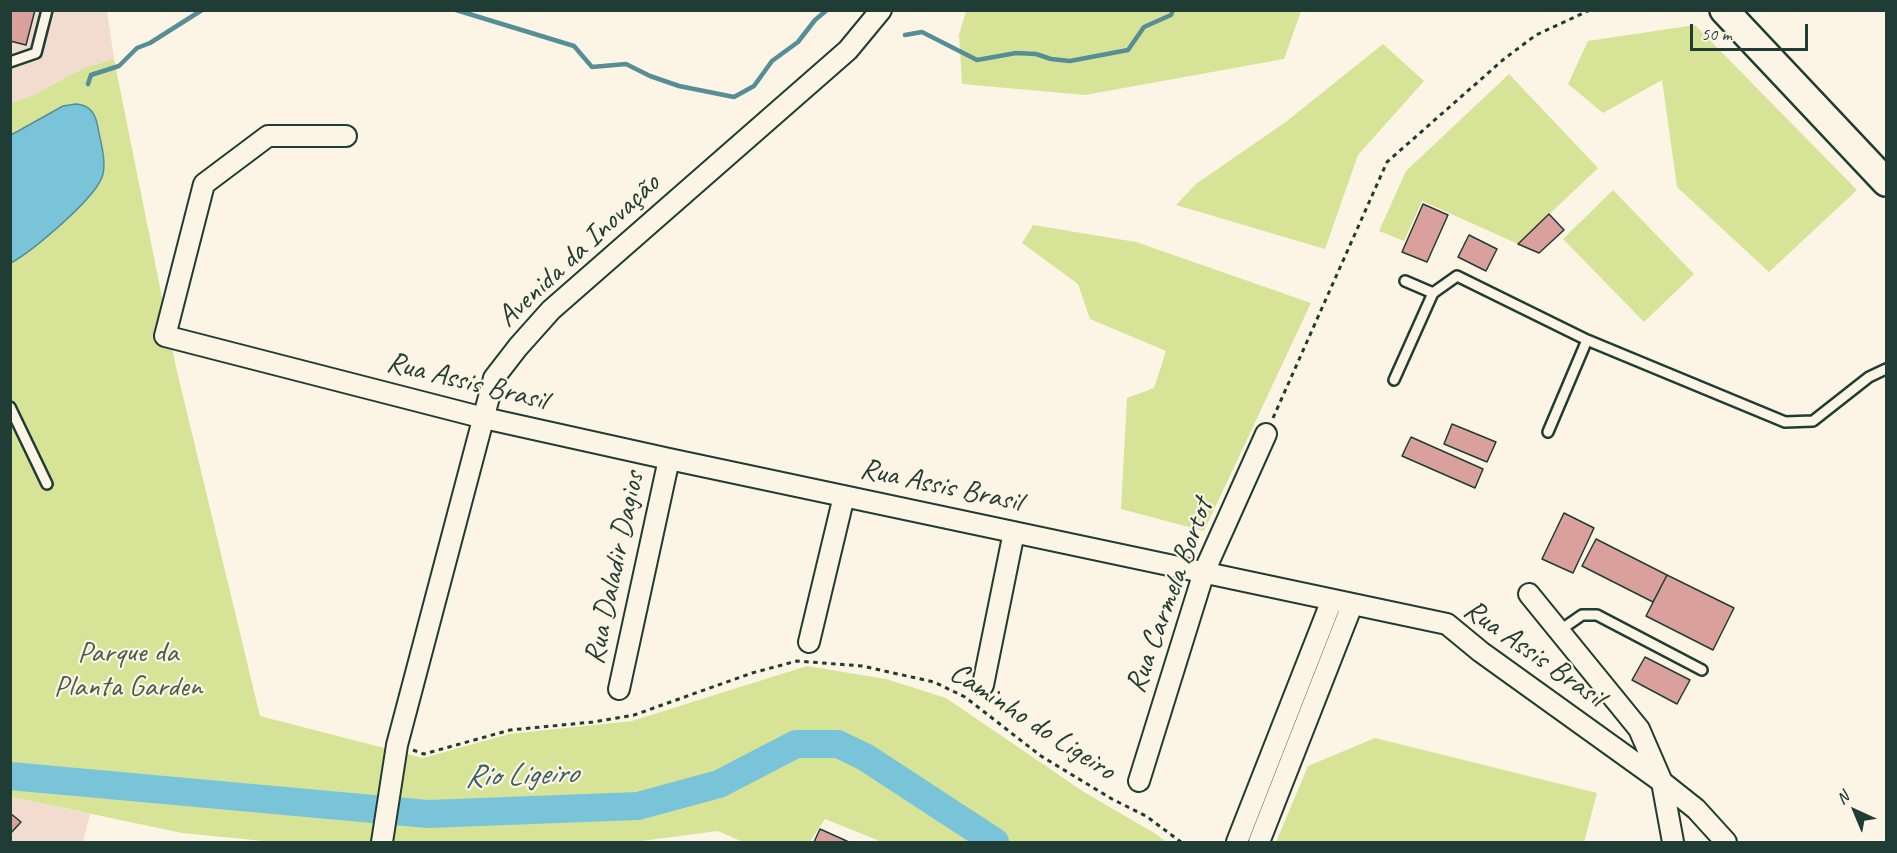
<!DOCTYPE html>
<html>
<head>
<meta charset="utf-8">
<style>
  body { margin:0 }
  #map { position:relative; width:1897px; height:853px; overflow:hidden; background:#fcf5e5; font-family:Caveat,sans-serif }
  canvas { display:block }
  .frame { position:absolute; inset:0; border:12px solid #1f3d34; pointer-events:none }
  .north { position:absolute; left:1825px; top:781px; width:60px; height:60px; -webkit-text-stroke:4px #fcf5e5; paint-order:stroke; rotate:316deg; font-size:16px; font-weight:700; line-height:24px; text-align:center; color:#1f3d34 }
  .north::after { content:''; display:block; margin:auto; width:21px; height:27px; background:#1f3d34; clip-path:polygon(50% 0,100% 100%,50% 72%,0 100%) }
  .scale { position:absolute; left:1690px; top:24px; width:118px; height:27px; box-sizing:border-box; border:3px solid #1f3d34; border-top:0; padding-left:8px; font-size:18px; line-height:21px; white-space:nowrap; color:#1f3d34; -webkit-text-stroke:4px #fcf5e5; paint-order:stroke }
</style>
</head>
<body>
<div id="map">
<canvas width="1897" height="853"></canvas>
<div class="frame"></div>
<div class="north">N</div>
<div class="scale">50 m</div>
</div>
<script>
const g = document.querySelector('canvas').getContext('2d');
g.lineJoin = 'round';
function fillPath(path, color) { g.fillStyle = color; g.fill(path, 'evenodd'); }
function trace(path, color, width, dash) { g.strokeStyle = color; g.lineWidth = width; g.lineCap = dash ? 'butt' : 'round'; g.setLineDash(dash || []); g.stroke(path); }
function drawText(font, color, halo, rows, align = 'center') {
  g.font = font + ' Caveat,sans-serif'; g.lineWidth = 4.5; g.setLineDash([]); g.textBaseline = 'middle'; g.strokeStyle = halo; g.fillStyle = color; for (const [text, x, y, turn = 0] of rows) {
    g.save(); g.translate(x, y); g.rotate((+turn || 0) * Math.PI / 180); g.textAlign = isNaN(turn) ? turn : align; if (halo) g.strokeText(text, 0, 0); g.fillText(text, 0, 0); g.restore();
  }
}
const built = new Path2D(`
  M11,11H107L114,59L84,68L33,95L11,103Z
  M11,797L90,814L83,842H11Z`);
const green = new Path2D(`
  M966,11V10L1301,11L1284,59L1085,95L962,84L959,35Z
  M1695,25L1857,190L1769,272L1677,187L1662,80L1603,113L1568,84L1588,41Z
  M1383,44L1424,81L1358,155L1325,249L1176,205L1196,184L1287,121Z
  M114,59L176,367L260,716L423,758L509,734L632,721L807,666L886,679L946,698L1084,792L1156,834L1166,842H882L825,819L810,842H743L718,831L634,842H274L182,833L11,797V103L33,95L84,68Z
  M1509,74L1598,168L1518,244L1422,201L1404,241L1379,231L1406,171Z
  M1613,190L1694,274L1644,322L1563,239Z
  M1033,225L1136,242L1311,303L1204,531L1121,509L1127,398L1154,388L1166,351L1090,319L1078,284L1022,243Z
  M1375,738L1597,793L1584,842H1276L1308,766Z`);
const water = new Path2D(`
  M76,104C91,105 96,115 98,128C101,143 106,160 103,174C98,197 32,251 11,263V135L63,106Z`);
const stream = new Path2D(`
  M456,10L574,46L592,67L626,64L650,76L679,86L734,97L754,86L772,61L798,42L815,20L827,10
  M905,35L922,32L977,60L1016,53L1036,54L1051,59L1070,61L1128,50L1144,27L1171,15L1173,10
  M88,84L91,75L119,66L137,48L150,43L202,10`);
const river = new Path2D(`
  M10,776L428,814L638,806L719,784L796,744H838L865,757L995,842`);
const building = new Path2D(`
  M10,10H35L26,45L10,41Z
  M1423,204L1448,215L1427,262L1402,252Z
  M1549,214L1564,230L1539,253L1518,244Z
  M1469,235L1497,249L1486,271L1458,257Z
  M1452,424L1496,442L1487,462L1444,444Z
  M1411,437L1483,469L1475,488L1402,456Z
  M1564,513L1594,528L1573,573L1542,559Z
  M1596,539L1667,575L1653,602L1582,566Z
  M1667,575L1734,608L1713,650L1646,616Z
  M1645,657L1690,680L1677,704L1632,680Z
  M10,813L21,822L10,834Z
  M820,829L849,842H814Z`);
const path = new Path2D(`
  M1273,418L1387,162L1504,59L1536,35L1590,10
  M413,750L424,754L510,730L593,722L634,715L752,673L797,661L862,666L934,682L965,697L1041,756L1112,799L1146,816L1181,842`);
const service = new Path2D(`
  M10,62L36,53L47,10
  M1405,281L1433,293L1457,276L1587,340L1785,422L1813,421L1869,377L1886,369
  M1394,380L1433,293
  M10,407L47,484
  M1548,432L1587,340
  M1559,631L1582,615H1597L1702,670`);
const minor = new Path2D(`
  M346,136H268L204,184L165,336L484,418L669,459L1447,624L1481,652L1662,782L1696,809L1726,842
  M1529,594L1639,729L1662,782L1673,842
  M809,642L844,496
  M983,685L1014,532
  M619,689L669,459
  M1139,781L1204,572L1266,434
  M382,842L397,745L494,378L518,347L551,310L848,50L881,10
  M1237,842L1332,600
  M1259,842L1352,605`);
const secondary = new Path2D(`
  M1724,10L1886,182`);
const streetNames = [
  ["Avenida da Inovação",579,251,-43],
  ["Rua Assis Brasil",467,382,14],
  ["Rua Assis Brasil",941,486,12],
  ["Rua Daladir Dagios",615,568,-78],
  ["Rua Carmela Bortot",1170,596,-70],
  ["Rua Assis Brasil",1534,654,35],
  ["Caminho do Ligeiro",1032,722,33]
];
const parkNames = [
  ["Parque da",128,653],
  ["Planta Garden",128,687]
];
const waterNames = [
  ["Rio Ligeiro",521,776,-2]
];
fillPath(built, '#f2dccf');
fillPath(green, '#d7e497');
fillPath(water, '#7ac4da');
trace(water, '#568e98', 1.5);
trace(stream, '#568e98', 4.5);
trace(river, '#7ac4da', 28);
fillPath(building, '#daa09c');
trace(building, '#1f3d34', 1.5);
trace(service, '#1f3d34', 14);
trace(minor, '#1f3d34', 24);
trace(secondary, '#1f3d34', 32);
trace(path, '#1f3d34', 3, [4.5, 4.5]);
trace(service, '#fcf5e5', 9);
trace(minor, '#fcf5e5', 20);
trace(secondary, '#fcf5e5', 27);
drawText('30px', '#1f3d34', '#fcf5e5', streetNames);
drawText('30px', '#445e48', '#fcf5e5', parkNames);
drawText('italic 32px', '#365f5e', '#fcf5e5', waterNames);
</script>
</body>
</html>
